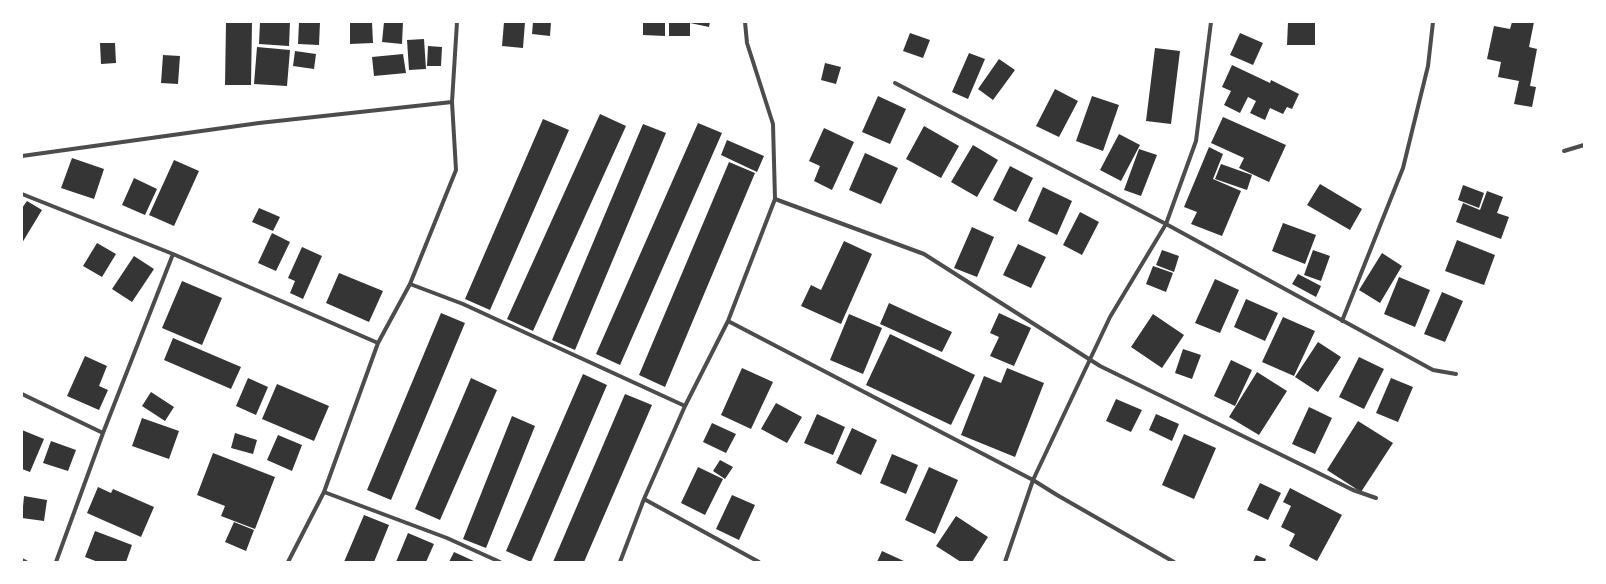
<!DOCTYPE html>
<html>
<head>
<meta charset="utf-8">
<style>
  body { margin:0 }
  #map { position:relative; width:1606px; height:584px; overflow:hidden; background:#fff; font-family:"PT Sans Narrow",sans-serif }
  canvas { display:block }
  .frame { position:absolute; inset:0; border:23px solid #fff; pointer-events:none }
</style>
</head>
<body>
<div id="map">
<canvas width="1606" height="584"></canvas>
<div class="frame"></div>
</div>
<script>
const g = document.querySelector('canvas').getContext('2d');
g.lineJoin = 'round';
function fillPath(path, color) { g.fillStyle = color; g.fill(path, 'evenodd'); }
function trace(path, color, width, dash) { g.strokeStyle = color; g.lineWidth = width; g.lineCap = dash ? 'butt' : 'round'; g.setLineDash(dash || []); g.stroke(path); }
const building = new Path2D(`
  M226,22H252L251,85H225Z
  M260,22H290L289,46L259,44Z
  M299,22H320L319,45L298,44Z
  M350,22H372L373,43L350,44Z
  M384,22H403L402,44L382,42Z
  M504,22H525L523,48L502,46Z
  M533,22H551L550,36L532,34Z
  M643,22H665V36L643,35Z
  M669,22H710L709,27L690,23V36H669Z
  M1288,22H1315V45H1287Z
  M1512,22H1534L1529,47L1537,49L1530,86L1536,87L1532,107L1514,104L1519,81L1498,77L1501,62L1487,59L1494,26L1510,29Z
  M910,33L930,40L923,58L903,51Z
  M1240,33L1263,43L1253,65L1230,55Z
  M424,39L426,69L409,70L407,40Z
  M100,43H115L116,63L101,64Z
  M428,46L442,47L441,66H427Z
  M257,47L290,50L287,86L254,84Z
  M1155,48L1180,51L1171,124L1146,121Z
  M295,51L316,54L314,69L293,66Z
  M969,53L985,59L968,99L952,92Z
  M403,54L406,73L374,76L372,57Z
  M163,55L180,56L178,84L161,83Z
  M999,59L1015,70L993,100L978,89Z
  M825,63L841,67L836,84L821,80Z
  M1232,65L1270,83L1271,80L1299,94L1292,109L1287,107L1283,114L1270,108L1265,120L1250,113L1256,101L1248,97L1240,113L1224,105L1231,91L1222,87Z
  M1055,89L1078,101L1059,137L1036,126Z
  M878,96L906,109L890,144L862,132Z
  M1092,96L1119,105L1103,151L1076,141Z
  M600,114L626,126L533,331L507,319Z
  M1223,117L1286,145L1269,182L1239,168L1244,158L1211,143Z
  M543,119L569,130L490,310L465,299Z
  M698,123L722,133L620,365L596,354Z
  M643,124L666,133L575,350L552,340Z
  M924,126L959,146L941,178L906,159Z
  M824,128L854,142L832,190L814,181L820,166L809,161Z
  M1119,134L1140,145L1121,181L1100,170Z
  M727,140L764,156L757,172L721,155Z
  M973,145L998,160L977,197L951,182Z
  M1209,147L1223,154L1213,179L1241,191L1222,236L1191,224L1197,212L1184,207Z
  M1139,149L1157,155L1141,196L1124,190Z
  M865,153L898,168L881,204L849,190Z
  M72,158L104,169L94,199L61,188Z
  M174,160L199,171L174,226L149,215Z
  M729,162L755,173L665,387L639,375Z
  M1221,164L1252,175L1247,190L1215,179Z
  M1010,166L1033,178L1016,212L993,200Z
  M134,178L157,189L145,215L122,205Z
  M1320,184L1362,209L1350,230L1307,205Z
  M1463,185L1484,193L1479,208L1458,200Z
  M1043,187L1072,201L1057,235L1028,221Z
  M1487,191L1503,197L1497,213L1509,217L1501,239L1456,222L1463,203L1480,210Z
  M27,201L42,210L22,243V208Z
  M259,208L280,217L273,231L252,222Z
  M1080,212L1099,222L1082,255L1063,245Z
  M1283,223L1316,235L1305,264L1272,251Z
  M972,227L994,237L977,277L954,268Z
  M272,233L290,242L276,271L258,263Z
  M1457,240L1495,255L1484,285L1445,271Z
  M844,241L872,254L841,324L801,306L811,285L821,290Z
  M97,243L116,254L102,277L83,266Z
  M1018,244L1046,257L1031,288L1003,275Z
  M302,247L322,256L303,299L290,293L295,281L288,278Z
  M1162,250L1179,256L1174,272L1156,265Z
  M1313,250L1330,256L1321,281L1304,275Z
  M1382,253L1402,266L1380,303L1359,290Z
  M134,256L154,269L132,302L112,289Z
  M1153,266L1173,273L1166,292L1146,284Z
  M339,273L383,291L369,322L326,303Z
  M1298,274L1321,286L1316,297L1292,284Z
  M1399,277L1430,290L1415,327L1384,314Z
  M1215,279L1239,290L1220,333L1195,323Z
  M182,281L222,298L202,345L162,328Z
  M1442,292L1463,301L1445,342L1424,334Z
  M1246,299L1278,313L1265,341L1234,327Z
  M889,303L952,332L942,352L880,324Z
  M441,313L465,323L391,500L367,490Z
  M999,313L1031,328L1014,366L990,356L999,337L990,333Z
  M849,314L882,328L863,374L830,360Z
  M1153,314L1184,335L1162,368L1131,347Z
  M1283,317L1315,331L1294,376L1262,362Z
  M890,334L975,375L951,425L866,385Z
  M173,338L241,367L231,389L164,360Z
  M1318,342L1341,357L1318,392L1295,377Z
  M1183,349L1201,355L1192,379L1175,373Z
  M85,356L107,366L99,386L108,390L99,410L67,396Z
  M1359,357L1384,369L1364,409L1339,397Z
  M1231,360L1252,370L1235,406L1214,396Z
  M742,368L773,382L751,429L721,415Z
  M1007,368L1044,383L1015,457L961,435L984,376L1001,383Z
  M1257,372L1287,391L1259,435L1229,417Z
  M583,374L607,385L531,562L506,551Z
  M248,378L268,387L256,415L236,406Z
  M471,378L497,390L440,520L415,509Z
  M1391,378L1413,387L1398,422L1376,413Z
  M277,384L329,406L314,441L262,419Z
  M151,392L174,407L165,421L142,406Z
  M625,394L652,405L584,562H553Z
  M1116,399L1142,410L1131,432L1106,421Z
  M776,403L802,417L787,443L761,429Z
  M1309,407L1332,418L1315,454L1292,444Z
  M817,414L845,427L833,455L804,443Z
  M1156,414L1179,424L1172,441L1149,430Z
  M512,416L535,426L486,548L463,539Z
  M142,418L179,431L169,459L132,446Z
  M1358,421L1393,443L1361,492L1327,470Z
  M712,423L736,434L726,453L703,442Z
  M852,428L877,440L861,475L836,463Z
  M22,430L44,439L30,472L22,469Z
  M235,433L257,440L253,454L231,448Z
  M1184,434L1216,448L1194,499L1162,485Z
  M278,435L302,445L292,471L267,460Z
  M51,441L76,450L68,471L43,463Z
  M213,453L275,477L255,529L221,516L225,506L197,495Z
  M892,454L918,465L906,494L880,483Z
  M720,460L733,467L725,479L713,471Z
  M698,467L723,479L705,515L681,503Z
  M929,467L958,480L935,534L905,520Z
  M1260,483L1281,493L1268,520L1247,510Z
  M98,487L111,493L113,489L154,507L141,537L87,513Z
  M1290,488L1342,515L1317,561L1289,546L1295,534L1281,527L1291,506L1283,502Z
  M732,495L755,505L739,540L716,529Z
  M24,496L47,500L44,521L22,518Z
  M364,515L389,525L374,562H344Z
  M956,516L988,537L972,562H961L936,546Z
  M234,522L254,530L246,551L225,542Z
  M95,531L132,545L126,562H98L85,557Z
  M408,533L434,544L426,562H396Z
  M882,551L906,562H877Z
  M454,552L476,562H449Z
  M1256,555L1266,559L1265,562H1253Z`);
const minor = new Path2D(`
  M895,83L1166,224L1433,370L1456,374
  M1564,151L1584,145
  M22,156L259,123L452,102L457,22
  M22,194L173,254L378,343
  M775,199L924,254L1100,366L1353,490L1376,498
  M410,284L463,304L685,406
  M728,321L1033,480L1057,495L1174,562
  M1342,321L1403,168L1428,66L1433,22
  M22,394L103,433
  M324,492L447,538L500,562
  M644,499L759,562
  M22,560L26,562
  M56,562L103,433L173,254
  M288,562L324,492L378,343L410,284L456,170L452,102
  M620,562L644,499L685,406L728,321L775,199L773,124L747,43L745,22
  M1005,562L1033,480L1110,317L1166,224L1196,141L1211,22`);
fillPath(building, '#353535');
trace(minor, '#4c4c4c', 4);
</script>
</body>
</html>
